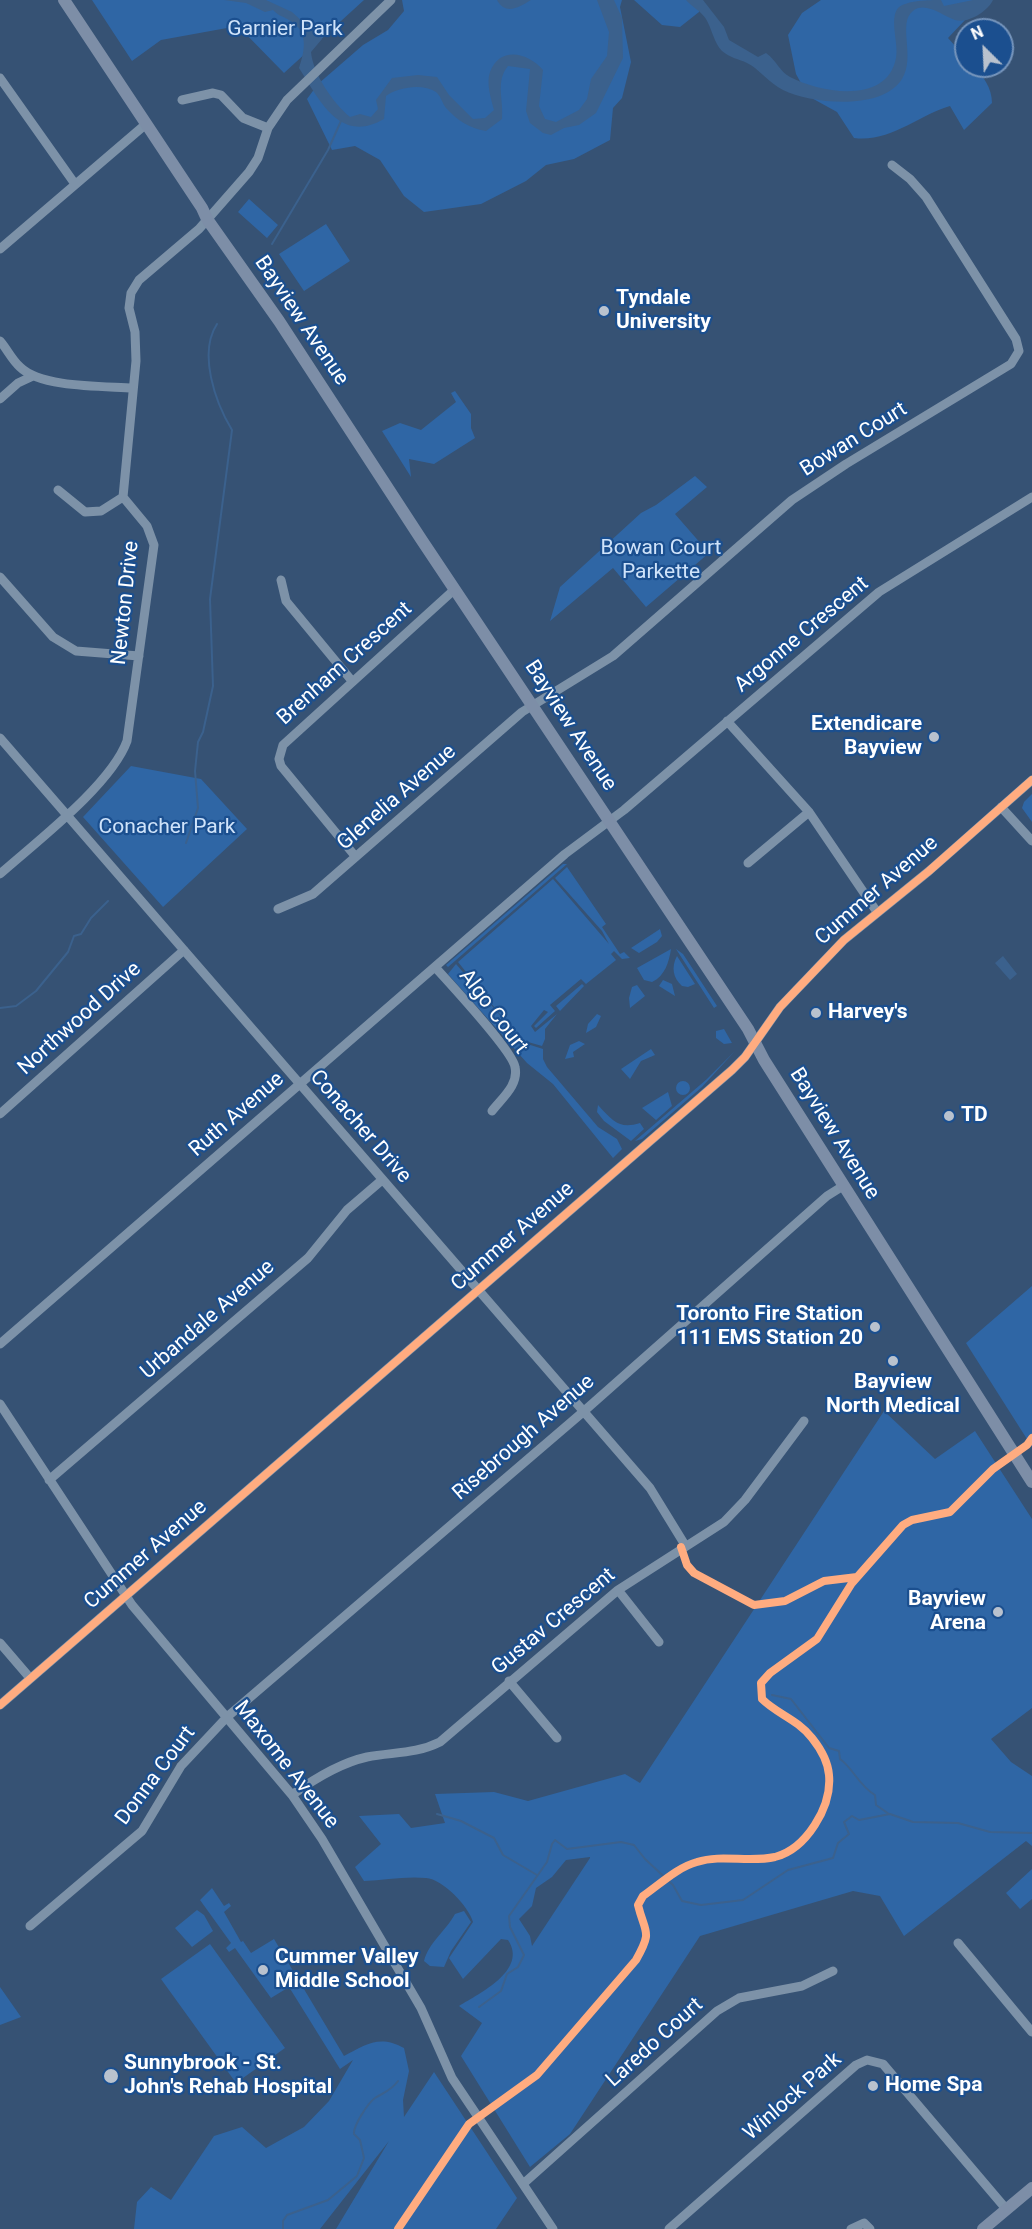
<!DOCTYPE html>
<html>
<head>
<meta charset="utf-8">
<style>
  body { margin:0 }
  #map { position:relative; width:1032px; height:2229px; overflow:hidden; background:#365274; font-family:Roboto,sans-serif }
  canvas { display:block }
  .north { position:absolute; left:954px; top:18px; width:60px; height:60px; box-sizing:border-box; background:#1b4f8f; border:2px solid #7695bc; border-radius:50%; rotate:336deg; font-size:16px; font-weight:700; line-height:24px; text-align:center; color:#fff }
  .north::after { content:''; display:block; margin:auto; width:21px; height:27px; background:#b9c2ce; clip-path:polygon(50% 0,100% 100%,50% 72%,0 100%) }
</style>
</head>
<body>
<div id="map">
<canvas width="1032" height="2229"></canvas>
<div class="north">N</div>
</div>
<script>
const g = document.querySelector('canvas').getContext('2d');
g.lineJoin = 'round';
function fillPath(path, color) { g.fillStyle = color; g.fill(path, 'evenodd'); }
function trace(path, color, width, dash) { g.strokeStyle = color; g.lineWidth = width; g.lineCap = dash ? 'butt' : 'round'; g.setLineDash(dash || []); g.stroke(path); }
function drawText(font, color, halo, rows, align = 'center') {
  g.font = font + ' Roboto,sans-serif'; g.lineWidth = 4.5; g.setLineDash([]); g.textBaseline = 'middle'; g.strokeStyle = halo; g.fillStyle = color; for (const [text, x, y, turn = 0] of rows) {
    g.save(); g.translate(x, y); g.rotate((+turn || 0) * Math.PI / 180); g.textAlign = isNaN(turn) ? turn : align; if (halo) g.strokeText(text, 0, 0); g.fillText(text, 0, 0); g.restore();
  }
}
const green = new Path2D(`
  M92,0H364L284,73L238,26L161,40L132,61Z
  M402,0H622L620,7L631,62L622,98L613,108L610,140L574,159L546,165L526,181L481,204L424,212L404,196L380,160L355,146L332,150L307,99L318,84L363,45L388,30L404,11Z
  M634,0H700L699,12L680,27L662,25Z
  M821,0H984L948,38L966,58V66H974C983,76 992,88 992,103L964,130L950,106C919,115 889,143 854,138L837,112L808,96L796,74L788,35L802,13Z
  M249,199L278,225L267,238L238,212Z
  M326,224L350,261L304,291L279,254Z
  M455,391L471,414V428L475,438L434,464L409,459L411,477L382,431L400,423L421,430L456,402L451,393Z
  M695,476L707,487L675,514L709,553L646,607L613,568L550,621L560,587L641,513L656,505Z
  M131,766L201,779L247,829L163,907L83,817Z
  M1032,794V822L1022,808L1024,802Z
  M563,864H567L448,967L446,965Z
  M567,867L606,924L602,927L620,954L624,952L630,958L622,959L614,951L611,954L616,960L586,984L581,979L550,1005L555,1011L536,1028L534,1026L548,1012L544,1010L531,1026L535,1032L557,1014L545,1029V1039L542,1046L521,1040L518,1034L515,1036L521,1042L543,1049V1059L547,1067L598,1127L617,1139L622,1149L613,1158L553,1084L527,1063L448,974L456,964L511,1028L458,962L553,879L609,944L602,931L555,878Z
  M660,929L662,936L657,942L639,953L631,948Z
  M671,949C669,962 665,976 652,982L644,980L637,968Z
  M676,949L683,954L717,1006L714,1008Z
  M677,956L695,984L688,987L682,986C673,978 671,967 677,956Z
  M663,980L672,984L675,996L659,986Z
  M582,984L584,986L560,1011L556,1006Z
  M637,985L645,996L630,1008L629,998L632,987Z
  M597,1014L601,1016L596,1027L586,1033L588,1024Z
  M724,1029L732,1043L724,1044L716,1038V1031Z
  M579,1041L585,1044L573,1052L574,1057L565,1059L570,1045Z
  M651,1049L655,1055L641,1061L630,1079L621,1069Z
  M735,1051L702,1087L642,1139L635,1141L707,1079Z
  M676 1088a7 7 0 1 1 14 0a7 7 0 1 1-14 0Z
  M668,1092L672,1106L656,1120L642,1108Z
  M598,1105C614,1123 621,1129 640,1123L644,1129L631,1141L604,1121L597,1112Z
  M1032,1286V1447L966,1343Z
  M884,1411L935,1459L975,1431L1032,1519V1708L991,1739L1011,1762L1032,1776V1846L1026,1841L904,1936L880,1896L853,1891L700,1936L570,2134L530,2167L461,2056L482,2023L459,2006C480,1993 528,1970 508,1940L501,1939L463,1979L449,1958L473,1922C469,1907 443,1879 426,1878C406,1876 384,1880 364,1881L355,1867L381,1844L359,1816L399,1814L411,1828L445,1823L435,1794L494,1792L528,1801L625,1774L640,1783ZM590,1857V1858L532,1946L530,1936L519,1919L532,1906L536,1888L552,1877L566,1860Z
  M1032,1869V1899L1020,1909L1006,1893Z
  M212,1888L224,1906L229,1903L231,1906L224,1912L241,1942L243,1941L251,1953L274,1939L344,2056C365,2045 379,2034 404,2048L409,2071L403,2100L404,2117L434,2072L517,2198L496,2229H336L389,2141L320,2229H134L137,2202L151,2187L171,2200L214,2136L242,2127L266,2148L304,2127L329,2101L353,2060L340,2069L289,1987L271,1998L235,1948L229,1952L226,1948L231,1943L200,1900Z
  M197,1910L204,1915L213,1931L192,1947L175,1928Z
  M464,1911L471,1922L451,1951L444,1967L430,1966L424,1961C429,1942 446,1931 455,1914Z
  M210,1944L285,2048L236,2083L161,1979Z
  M0,1987L21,2017L0,2025Z`);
const water = new Path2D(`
  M224,0H266L292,12L303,22L317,25L322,39L311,52C313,74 333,103 350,117L360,114L371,117L378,109L376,100L392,78L418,75L437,77L449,95L473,119L485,118L494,110C491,99 486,83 490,72C500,45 529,53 543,70L539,106L545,119L556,122L579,110L587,99L591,79L607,56L609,32L597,0H614L622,18L623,58L596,113L579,125L564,128L551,135L543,133L530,123L526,111L530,69L508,66C495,82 504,100 502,119L486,131C469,128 458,121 446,108C442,103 441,96 436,92C423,83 398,87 386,96L384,119C339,145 319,99 299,68C305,50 309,31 289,20C281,15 280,17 273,10L265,12L246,3Z
  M497,0H531C519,7 506,16 497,0Z
  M686,0H703L724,27L729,40L758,57L766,53C777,61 780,72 790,77C821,93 887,105 896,58C899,44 889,19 898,8C907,0 929,0 941,0L944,6L973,0H993C988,11 968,24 955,20C943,16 925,1 913,11C897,23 916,57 902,79C882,111 812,104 783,90C769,83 758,68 747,63C739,59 730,58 722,51C714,43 712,29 706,19C701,11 692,7 686,0Z
  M1003,956L1017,974L1010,980L995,963Z`);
const stream = new Path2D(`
  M272,244L328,150L341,121
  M186,843L198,808L195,771L198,742L203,732L213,686L210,599L232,430C215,402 198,353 217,324
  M0,1008L16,1006L36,991L68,952L74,936L81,934L91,918L108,901
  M772,1695L791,1699L829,1748L839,1751L840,1759C853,1768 859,1786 875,1795L876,1805L889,1814
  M437,1814L461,1821L494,1838L503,1855L537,1875
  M479,2007L501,1991L507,1974L518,1967L524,1955L510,1927L509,1916L547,1862L552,1844L555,1840L567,1849L621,1842L634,1845L645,1859L673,1885L682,1901L701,1905L743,1900L788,1870L833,1858L838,1843L849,1834L844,1822L852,1816L859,1820L890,1814L913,1822L958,1823L990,1832L1032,1833
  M283,2229V2221L287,2215L328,2200L357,2176L364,2158L360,2140L354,2134C353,2126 368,2103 375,2098C383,2093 392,2090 398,2081`);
const minor = new Path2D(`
  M0,78L75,184
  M182,100L213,93L221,95L243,118L268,128
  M0,249L146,124
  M0,341C7,349 12,360 20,367C41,388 104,386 133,388
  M0,399L18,383L33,376
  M58,490L85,512L101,511L123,497
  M0,577L53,637L76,651L139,656
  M281,580L286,601L352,681
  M727,721L809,812L877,912
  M0,738L650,1488L685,1545
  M1001,807L1032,841
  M355,856L281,766L279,759L283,745L455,589
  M748,863L809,812
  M0,874C36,842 111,785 127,741L154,545L147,526L123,497L136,361L135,332L129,308L131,293L139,280L199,229L249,172L258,158L268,128L287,100L391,0
  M278,909L313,894L522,712L613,656L792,500L846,464L1011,364L1019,351L1016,339L926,197L910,179L892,165
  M435,967C450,984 512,1050 515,1067C519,1085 502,1098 492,1111
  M0,1114L184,950
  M0,1344L565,854L624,810L879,592L1032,497
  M0,1404L132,1605L292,1795L322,1839L421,2008L452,2078L553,2229
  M49,1480L308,1258L347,1210L382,1180
  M618,1590L659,1642
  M0,1643L30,1678
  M509,1681L557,1738
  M0,1705L732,1070L745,1057L780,1007L844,940L929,871L1032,780
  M292,1795C314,1779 340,1763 367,1757C393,1752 416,1754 440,1742L618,1590L724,1522L745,1500L804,1421
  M30,1926L142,1831L181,1766L227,1717L583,1412L827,1196L843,1186
  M958,1943L1032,2032
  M523,2184L717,2011L739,1998L802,1986L833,1971
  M669,2229L856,2065L867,2060L883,2064L1007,2210
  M851,2229L864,2223L870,2229`);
const major = new Path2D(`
  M64,0L202,208L207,219L279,321L421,539L748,1029L764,1060L1032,1482
  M983,2229L1032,2188`);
const cycleway = new Path2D(`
  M681,1547L687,1565L694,1573L754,1605L785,1601L824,1581L857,1577
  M0,1705L732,1070L745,1057L780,1007L844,940L929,871L1032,780
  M398,2229L469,2124L537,2075L636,1960C653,1930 645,1934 638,1905L643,1896C660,1884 678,1867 697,1862C722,1854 749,1863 775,1857C806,1849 832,1807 829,1775C828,1762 820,1748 812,1738C797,1719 777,1714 762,1699L761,1683L770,1673L817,1639L852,1583L903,1525L912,1520L950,1512L993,1469L1027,1445L1032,1438`);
const markers = [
  [604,311,6,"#b9c2ce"],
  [934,737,6,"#b9c2ce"],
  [816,1013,6,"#b9c2ce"],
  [949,1116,6,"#b9c2ce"],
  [875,1327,6,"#b9c2ce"],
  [893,1361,6,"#b9c2ce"],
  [998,1612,6,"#b9c2ce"],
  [263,1970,6,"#b9c2ce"],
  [111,2076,8,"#b9c2ce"],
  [873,2086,6,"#b9c2ce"]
];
const parkNames = [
  ["Garnier Park",285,30],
  ["Bowan Court",661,549],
  ["Parkette",661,573],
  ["Conacher Park",167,828]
];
const poiNames = [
  ["Tyndale",616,299],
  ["University",616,323],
  ["Extendicare",922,725,"right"],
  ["Bayview",922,749,"right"],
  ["Harvey's",828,1013],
  ["TD",961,1116],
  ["Toronto Fire Station",863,1315,"right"],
  ["111 EMS Station 20",863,1339,"right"],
  ["Bayview",893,1383,"center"],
  ["North Medical",893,1407,"center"],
  ["Bayview",986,1600,"right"],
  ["Arena",986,1624,"right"],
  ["Cummer Valley",275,1958],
  ["Middle School",275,1982],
  ["Sunnybrook - St.",124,2064],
  ["John's Rehab Hospital",124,2088],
  ["Home Spa",885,2086]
];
const streetNames = [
  ["Bayview Avenue",301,321,56],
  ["Bowan Court",854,440,-32],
  ["Newton Drive",126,603,-84],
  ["Argonne Crescent",802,635,-40],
  ["Brenham Crescent",345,664,-42],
  ["Bayview Avenue",570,726,57],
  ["Glenelia Avenue",397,798,-41],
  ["Cummer Avenue",877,891,-41],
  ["Algo Court",493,1012,53],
  ["Northwood Drive",80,1019,-42],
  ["Ruth Avenue",237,1115,-41],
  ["Conacher Drive",360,1127,49],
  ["Bayview Avenue",834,1134,58],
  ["Cummer Avenue",513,1237,-41],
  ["Urbandale Avenue",208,1320,-41],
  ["Risebrough Avenue",524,1438,-41],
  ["Cummer Avenue",146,1555,-41],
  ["Gustav Crescent",554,1622,-40],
  ["Maxome Avenue",286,1765,52],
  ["Donna Court",156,1776,-53],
  ["Laredo Court",655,2043,-42],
  ["Winlock Park",793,2097,-41]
];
fillPath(green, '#2f66a5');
fillPath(water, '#3b618d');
trace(stream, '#3b618d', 2);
trace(minor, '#7d92a8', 9);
trace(major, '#7d8ea7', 12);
trace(cycleway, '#ffac80', 8);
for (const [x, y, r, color] of markers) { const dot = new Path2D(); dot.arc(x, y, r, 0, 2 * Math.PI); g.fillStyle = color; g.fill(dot); trace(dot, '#1b4f8f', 2); }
drawText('21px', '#cfe3fa', '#1b4f8f', parkNames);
drawText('bold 21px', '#fff', '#1b4f8f', poiNames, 'left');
drawText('21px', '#fff', '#1b4f8f', streetNames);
</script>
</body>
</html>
